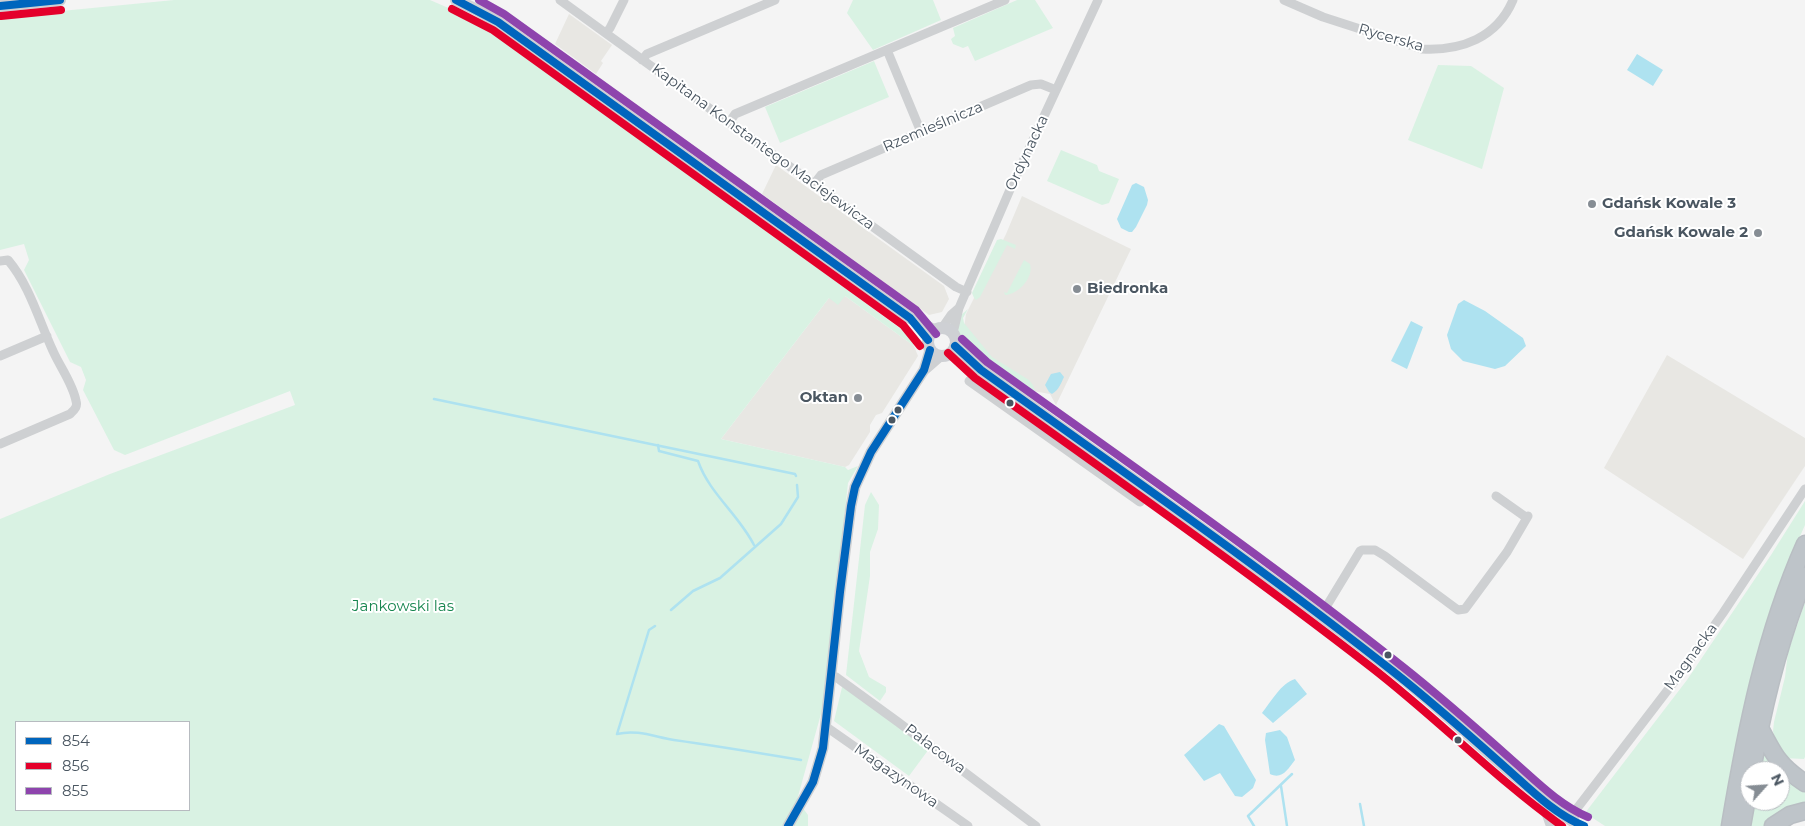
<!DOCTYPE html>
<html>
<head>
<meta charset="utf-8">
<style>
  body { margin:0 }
  #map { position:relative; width:1805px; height:826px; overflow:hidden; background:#f4f4f4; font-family:Montserrat,sans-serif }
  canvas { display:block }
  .legend { position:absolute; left:15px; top:721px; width:175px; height:90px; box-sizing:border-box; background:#fff; border:1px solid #b7bbc0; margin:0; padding:6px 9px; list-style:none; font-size:15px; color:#4a5661 }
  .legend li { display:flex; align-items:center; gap:10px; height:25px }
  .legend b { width:25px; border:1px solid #b7bbc0 }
  .north { position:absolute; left:1740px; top:761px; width:50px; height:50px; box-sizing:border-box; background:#fff; border:1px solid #b7bbc0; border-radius:50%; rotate:64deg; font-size:14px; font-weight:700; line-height:20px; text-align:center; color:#4a5661 }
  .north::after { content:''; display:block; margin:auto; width:18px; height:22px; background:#868d94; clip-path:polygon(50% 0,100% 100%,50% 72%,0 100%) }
</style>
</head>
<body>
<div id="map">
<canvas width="1805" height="826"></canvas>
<ul class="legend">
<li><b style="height:6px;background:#0065bd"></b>854</li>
<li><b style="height:6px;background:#e4002b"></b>856</li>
<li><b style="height:6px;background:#8e44ad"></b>855</li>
</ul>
<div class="north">N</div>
</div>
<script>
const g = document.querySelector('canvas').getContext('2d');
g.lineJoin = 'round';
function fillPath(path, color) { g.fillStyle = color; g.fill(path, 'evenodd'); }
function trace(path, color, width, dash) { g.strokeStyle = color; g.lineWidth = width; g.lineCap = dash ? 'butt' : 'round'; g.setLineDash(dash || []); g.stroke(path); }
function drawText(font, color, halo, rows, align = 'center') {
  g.font = font + ' Montserrat,sans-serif'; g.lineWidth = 4; g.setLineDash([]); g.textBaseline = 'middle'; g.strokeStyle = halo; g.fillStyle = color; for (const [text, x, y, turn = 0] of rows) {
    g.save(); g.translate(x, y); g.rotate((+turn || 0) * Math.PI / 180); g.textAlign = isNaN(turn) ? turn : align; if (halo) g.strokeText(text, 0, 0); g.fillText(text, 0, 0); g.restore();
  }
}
const commercial = new Path2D(`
  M569,14L612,45L601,61L603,63L596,74L555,44Z
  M776,165L944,286L949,299L942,312L929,315L762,194Z
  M1022,196L1131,249L1056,405L1050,394L1033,391L977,350L964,328L966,314L1006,234Z
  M845,296L914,346L918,356L882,413L876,415L870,425V432L849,465L845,467L721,439L829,298Z
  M1667,355L1805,438V466L1743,559L1604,468Z`);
const green = new Path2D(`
  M174,0H430L483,23L909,335L914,346L845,296L838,305L829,298L721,439L845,467L848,470L858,466L848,483L824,703L797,800L808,815V826H0V519L110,474L295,405L290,391L125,455L114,450L83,390L86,380L81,367L70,362L24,270L29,260L24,244L0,250V17ZM16,722H189V810H16Z
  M853,0H933L941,20L873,50L847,13Z
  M1017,0H1035L1053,28L975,61L968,46L963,48L953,44L951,39L955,36L953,28Z
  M874,61L889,97L780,143L765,107Z
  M1438,65L1471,66L1504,88L1482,169L1408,140Z
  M1061,150L1097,165L1099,171L1119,179L1109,203L1102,205L1047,181Z
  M1001,239L1016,245L1015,249L1007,245L980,297L976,300L974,298L972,293L997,240Z
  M1024,260L1030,264C1034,277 1019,294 1005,295L1004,292L1007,293Z
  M968,309L963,318L964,323L992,357L1029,380L1033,385L1041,408L970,355L961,343L958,329L961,315Z
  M982,376C993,383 999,392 1008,400C1017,409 1029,413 1040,418L1140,492V494L1137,497L1135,496L984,386Z
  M871,492L879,505L878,529L870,552V576L859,651L869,677L886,687V692L880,701L846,675L865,505Z
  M1805,501V525L1789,561L1758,653L1731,767L1722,826H1605L1585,813L1687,680L1771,555Z
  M1805,602V757L1804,759L1783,758L1775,741L1773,731L1774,722L1785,677L1788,652Z
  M843,683L929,749L909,776L834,721Z
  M1766,743L1805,787V805L1773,818L1765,826H1751L1755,801H1780V771H1760Z`);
const water = new Path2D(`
  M1637,54L1663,70L1653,86L1627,70Z
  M1136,183L1144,187L1148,200L1147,205L1136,227L1132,232H1129L1121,228L1117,219L1132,185Z
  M1464,300L1485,311L1523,338L1526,346L1505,366L1495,369L1463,361L1451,349L1447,335L1458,304Z
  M1411,321L1423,327L1407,369L1391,361Z
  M1060,372L1064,377C1061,383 1059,390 1052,394L1049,392L1045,385L1051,374Z
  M1295,679L1307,694L1273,723L1262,713C1271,702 1281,683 1295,679Z
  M1219,724L1224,726L1256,780L1253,788L1242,797L1235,796L1220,773L1204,781L1184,755Z
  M1280,730L1287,737L1295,760C1288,769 1282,780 1270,774L1265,740L1266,733Z`);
const stream = new Path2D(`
  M434,399L795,474L796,476
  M658,445L659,451L698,461C709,493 739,515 754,545
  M671,610L693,591L720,578L781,524L798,497L797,485
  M655,626L649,630L617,734C637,729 655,737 674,740C717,746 759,753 801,760
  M1281,786L1287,826
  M1360,804L1364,826
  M1254,826L1248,816L1292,774`);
const minor = new Path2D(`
  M560,0L956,287L967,292
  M1284,0L1323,17L1422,49C1461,51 1497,38 1513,0
  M606,33L610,28L624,0
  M887,50L921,132
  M642,60L647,54L775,0
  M729,123L735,114L1005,0
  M814,184L821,175L1031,85L1041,84L1056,90
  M0,261L8,260C30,286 39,321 53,351C60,367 73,384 76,401C78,407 74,410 70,414L0,444
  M942,328L951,315L959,308
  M953,333L959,308L1012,185L1098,0
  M0,356L47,336
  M969,381L1140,502L1148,491
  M1496,496L1527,518
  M1320,617L1360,551L1362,550H1375L1385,556L1458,610L1465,609L1507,552L1528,516
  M831,676L836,677L898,722L1036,826
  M825,726L968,826
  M1574,822L1575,811L1680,674L1723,613L1805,489`);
const tertiary = new Path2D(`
  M924,370L940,356
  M788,826L813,782L823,748L840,592L851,506L855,487L871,452L924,370L930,350`);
const secondary = new Path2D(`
  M456,0L477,10L498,22L910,318L934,330
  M0,6L60,0
  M928 342a14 14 0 1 1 28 0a14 14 0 1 1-28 0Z
  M955,346L981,370C1123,473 1268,573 1406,681C1463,727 1514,780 1574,822
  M1543,800L1552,826`);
const motorway = new Path2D(`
  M1760,728C1774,755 1779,766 1805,783
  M1752,771C1763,705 1780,638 1805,576
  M1730,826C1746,730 1765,634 1805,544
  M1742,826L1750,781
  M1773,826L1790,815L1805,811`);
const bus1 = new Path2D(`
  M456,0L498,22L910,318L928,340
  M0,6L60,0
  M955,346L981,370C1120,470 1261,567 1395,673C1433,703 1469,735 1505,767C1529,788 1554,814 1584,826
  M788,826L813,782L823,748L840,592L851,506L855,487L871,452L924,370L930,350`);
const bus2 = new Path2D(`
  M452,9L493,30L903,325L920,346
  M1,16L61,10
  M948,353L975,378C1108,473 1242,567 1371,667C1437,718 1495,778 1562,826`);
const bus3 = new Path2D(`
  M479,0L504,14L916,310L936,334
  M962,339L987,362C1127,462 1268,560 1403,667C1441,697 1476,728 1512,760C1535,780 1559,805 1588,817`);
const markers = [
  [1592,204,5,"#868d94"],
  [1758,233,5,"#868d94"],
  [1077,289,5,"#868d94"],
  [858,398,5,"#868d94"],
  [1010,403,4.5,"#4a5661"],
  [898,410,4.5,"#4a5661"],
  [892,420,4.5,"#4a5661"],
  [1388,655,4.5,"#4a5661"],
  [1458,740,4.5,"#4a5661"]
];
const streetNames = [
  ["Rycerska",1391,38,16],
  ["Rzemieślnicza",933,127,-23],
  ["Kapitana Konstantego Maciejewicza",763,147,36],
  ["Ordynacka",1027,153,-65],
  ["Magnacka",1691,657,-54],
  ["Pałacowa",935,749,37],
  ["Magazynowa",896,776,35]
];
const poiNames = [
  ["Gdańsk Kowale 3",1602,204],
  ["Gdańsk Kowale 2",1748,233,"right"],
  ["Biedronka",1087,289],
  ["Oktan",848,398,"right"]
];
const parkNames = [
  ["Jankowski las",403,607]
];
fillPath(commercial, '#e8e7e3');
fillPath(green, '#d9f2e3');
fillPath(water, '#aee2f0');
trace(stream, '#aee2f0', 2.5);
trace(motorway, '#b9bec3', 19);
trace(minor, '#ced0d2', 9);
trace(tertiary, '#ced0d2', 11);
trace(secondary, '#ced0d4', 12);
trace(motorway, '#bec4c9', 16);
trace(bus1, '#0065bd', 8);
trace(bus2, '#e4002b', 8);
trace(bus3, '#8e44ad', 8);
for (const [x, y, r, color] of markers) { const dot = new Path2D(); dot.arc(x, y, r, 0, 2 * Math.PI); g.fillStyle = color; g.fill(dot); trace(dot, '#fff', 2); }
drawText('15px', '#4a5661', '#fff', streetNames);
drawText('bold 15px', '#4a5661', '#fff', poiNames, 'left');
drawText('15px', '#17864f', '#fff', parkNames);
</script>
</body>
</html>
